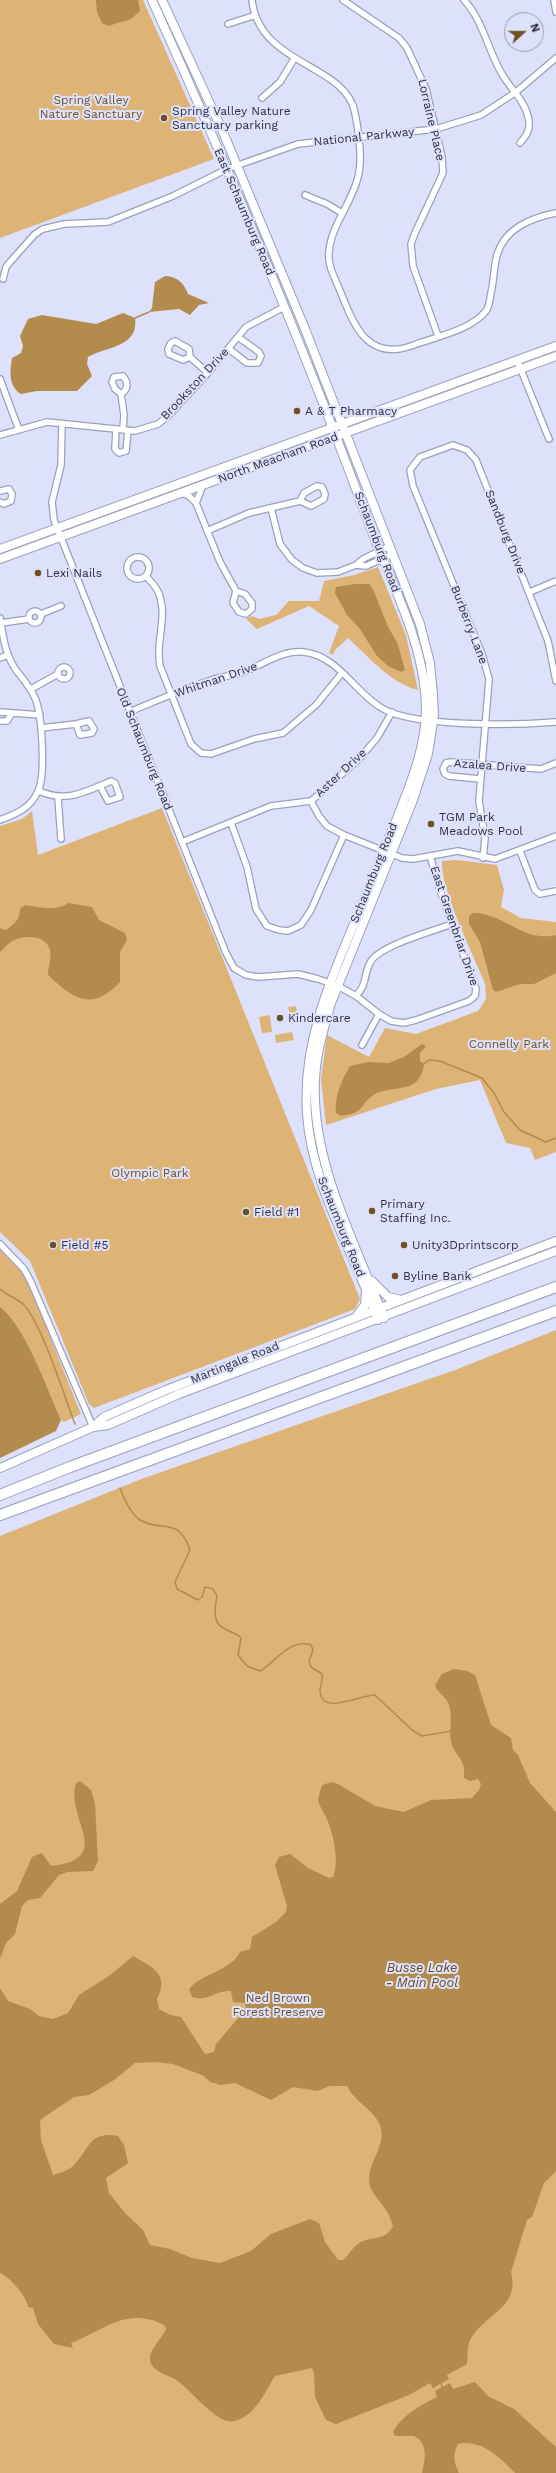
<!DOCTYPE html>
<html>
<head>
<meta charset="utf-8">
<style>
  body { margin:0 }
  #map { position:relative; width:556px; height:2473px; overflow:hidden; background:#dde1fc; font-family:"Work Sans",sans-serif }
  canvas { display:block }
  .north { position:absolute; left:504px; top:12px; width:40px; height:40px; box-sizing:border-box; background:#dde1fc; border:1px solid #989bb0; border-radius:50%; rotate:69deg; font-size:11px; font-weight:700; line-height:16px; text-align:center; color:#30323f }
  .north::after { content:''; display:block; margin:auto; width:14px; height:18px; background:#6d5023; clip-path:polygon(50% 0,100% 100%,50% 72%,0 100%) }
</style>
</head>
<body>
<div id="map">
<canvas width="556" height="2473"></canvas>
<div class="north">N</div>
</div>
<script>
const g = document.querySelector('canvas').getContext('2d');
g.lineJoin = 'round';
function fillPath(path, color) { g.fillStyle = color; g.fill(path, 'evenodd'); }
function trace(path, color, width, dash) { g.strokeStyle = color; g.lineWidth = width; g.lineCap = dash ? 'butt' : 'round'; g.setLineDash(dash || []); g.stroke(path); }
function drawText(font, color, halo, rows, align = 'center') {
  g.font = font + ' "Work Sans",sans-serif'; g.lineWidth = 4; g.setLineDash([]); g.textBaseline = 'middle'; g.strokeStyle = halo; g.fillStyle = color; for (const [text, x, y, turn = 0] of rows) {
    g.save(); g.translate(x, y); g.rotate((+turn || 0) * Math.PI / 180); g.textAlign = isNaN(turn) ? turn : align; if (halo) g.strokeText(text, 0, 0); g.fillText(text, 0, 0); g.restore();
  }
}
const green = new Path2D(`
  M0,0H143L214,159L0,238Z
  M378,567L406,635L418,690C390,683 369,657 348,638L335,650L333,655L329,653L339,626L309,606L257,629L246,619L252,616L259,619L276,615L289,601H319L324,581L354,575Z
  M162,808L360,1299L355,1309L94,1408L89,1404L30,1261L0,1232V826L22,819L32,811L38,855Z
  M457,860L497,865L504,890L501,907L521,918L556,922V1152L535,1160L530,1148L506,1143L480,1080L436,1089L326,1125L321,1079L327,1035L369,1057L385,1028L416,1034L478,1011L486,999L485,984C474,956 440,888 442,861Z
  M296,1006L298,1019L291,1020L288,1007Z
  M270,1015L272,1032L262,1033L259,1017Z
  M292,1032L294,1040L276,1043L275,1035Z
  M0,1250L20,1270L30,1287L81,1414L64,1422L61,1420C47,1389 26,1327 0,1307Z
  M556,1330V2473H0V1536L144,1478L455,1370Z`);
const water = new Path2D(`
  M96,0H138L140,11L131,19L108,26L102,23L97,12Z
  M165,276C178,277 183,282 188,294L209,303L199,305L190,315L179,309L149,312L152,308L155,282Z
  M123,313L135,318C139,347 108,346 88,357L87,364L92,376L77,391H37L21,394C8,386 10,371 12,358L21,353L23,346L20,336L28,319L42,315L96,324Z
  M355,584H369L373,589L388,627L397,642L405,670L401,672L388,666L377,656L360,629L347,615L335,593L336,587Z
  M68,903L92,907L99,920L125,933L127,940L120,952V982C92,1012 73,999 48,975C48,967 52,958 50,950C46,934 23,935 12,941C8,943 4,949 0,952V928L6,930C14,924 20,920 20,909L25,905C39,907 56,912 68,903Z
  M473,913C505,913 523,943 556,935V973L534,984H520L496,992L493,990L480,942L469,924V916Z
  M422,1044L426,1046L420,1053V1061L424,1064C420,1094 397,1085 377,1093C368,1097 365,1104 359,1110C354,1114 347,1115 341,1116L336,1113C334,1098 342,1079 350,1066L368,1062L389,1063L404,1057Z
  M0,1307C25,1325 48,1391 61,1420L56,1431L0,1458Z
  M454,1669L467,1671L475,1675L491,1725L511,1738L513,1750L518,1755L530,1783L556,1812V2171L544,2183L532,2217L527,2220L511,2272C521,2310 481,2314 469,2343C467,2349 468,2358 467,2364L447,2375L449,2379L433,2388L430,2383L409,2395L336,2424L326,2420L315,2397L314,2373L312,2368L275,2376C265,2392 256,2415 235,2421C219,2426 192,2392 179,2382C170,2374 150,2373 150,2358C150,2349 163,2337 166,2329L164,2325C127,2306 104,2330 71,2343L73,2348L54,2344L38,2324L33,2308L28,2307C27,2297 11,2278 0,2273V1988L8,2001L30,2009L39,2016L53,2019L68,2013L79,1995L109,1976L133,1956C152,1967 170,1974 157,1999L159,2009L170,2015L181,2017L205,2054L214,2052L216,2044L246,2009L245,2003L233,2002L231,1991C214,1990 209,2002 192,1997L189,1989C202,1973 231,1971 240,1952L250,1949L252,1937L276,1922L286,1912L287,1906L275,1865L279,1857L290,1854L308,1868L329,1878L333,1877C340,1861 333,1832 326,1817C323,1811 319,1806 318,1799L322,1785L332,1782L338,1784L375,1806L404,1812L431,1800L472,1798L479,1790L481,1784L478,1779L470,1781L464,1778C466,1759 458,1760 452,1745C448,1733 453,1717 449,1705C447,1697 437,1693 435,1685L442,1674ZM155,2062L173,2064L204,2076L210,2082L221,2085L235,2083L271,2100L293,2087L318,2091L329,2086H347C355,2103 377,2111 381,2129C385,2146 369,2162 369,2179C369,2193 382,2202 388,2213C390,2217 392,2223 393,2227C383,2241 375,2236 361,2242C353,2246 350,2254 343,2260H338L325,2242L319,2223L310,2219L271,2234L251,2251L220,2263L192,2258L170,2249L150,2245L143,2230L125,2213L109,2193L106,2178L128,2163L124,2145L118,2136C90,2131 90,2147 75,2164C70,2170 61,2173 53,2175L41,2140L40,2120L74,2097L89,2095L114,2080L135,2063Z
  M80,1781L91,1790L95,1804L98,1861L93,1871L67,1872L59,1875L40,1898L28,1900L22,1906L15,1934L6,1943L0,1959V1904L17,1891L32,1857L42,1853L51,1866C116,1859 65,1819 76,1783Z
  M475,2382L488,2396L514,2409L556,2447V2473H515C501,2458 480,2438 458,2444C452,2456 454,2462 459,2473H422C425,2460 429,2443 414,2436H395L393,2432C403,2414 420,2406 437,2397L435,2391L450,2383L453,2389Z`);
const stream = new Path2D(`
  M135,318L149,312
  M424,1064L429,1060L440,1061L482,1078L494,1093L504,1112L520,1130L546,1142L556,1138
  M0,1289C7,1295 16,1298 23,1304C41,1321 65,1398 75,1424
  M120,1488C124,1499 130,1513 140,1520C161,1533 178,1515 190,1550L175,1582L177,1589L198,1600L202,1597L205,1587L213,1589L217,1596C215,1609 211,1624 227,1630C232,1633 237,1633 241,1638L238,1655L247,1666L260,1671C276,1662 289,1638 311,1645L313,1650L309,1661L311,1667L322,1674C324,1681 319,1686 320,1692C322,1716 362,1694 375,1695L412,1730L422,1736L452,1731
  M441,2383L442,2387`);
const street = new Path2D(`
  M252,0C259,66 346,63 355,113C359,133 363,158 358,177C352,203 331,225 329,252C327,266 336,280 341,293C354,325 367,361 411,346C434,337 470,331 486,311C490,306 490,295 492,288C494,277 494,266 497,255C505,228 531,218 556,213
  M343,0L399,38L407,48L426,89L442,157L443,173L415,233L411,244L413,266L438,336
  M464,0C483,20 488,51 502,74C511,90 526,101 529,121C530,131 526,136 520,143
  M554,0L556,12
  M228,24L253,16
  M262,98L280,82L294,59
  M305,195L327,204L342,213
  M3,279L6,267L10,262L35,234L43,229L64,224L108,222L173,196L227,169L298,144L436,129L481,115L516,92L556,58
  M229,349L247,363H258L261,356L259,352L238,337
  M190,357L183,360L169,354L168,349L171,343L175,341L189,349L190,357L208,373
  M517,360L549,439
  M0,379L19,430
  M121,394C129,389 128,382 123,376L114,377L112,382L115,389L121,394L124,415L123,429
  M62,424L61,465L52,502L54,520L226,953L234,968L246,975L258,977L298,974L318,979L338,986L356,996L379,1014L391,1021L404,1023L416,1020L469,1001L475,996L476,989L441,893L430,856
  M116,429L115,449L119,453L126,451L128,430
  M0,435L47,422L135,431L158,424L168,416L208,373L246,327L284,307
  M317,486L322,487L325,494L324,499L311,506L300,501L304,493Z
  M0,491L9,489L12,494L11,501L4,504L0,502
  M181,493L189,496L196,503L220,562L236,591L233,603L239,612L246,614L252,609V603L245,594L236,591
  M196,503L203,485
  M271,508L280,544L292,560L303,568L317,573L338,572L356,565L366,566L393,554
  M207,531L249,513L300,501
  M127 568a11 11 0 1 1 22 0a11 11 0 1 1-22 0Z
  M356,565L363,559L390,546
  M146,576C150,581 157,587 159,594C168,618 155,642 160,666L191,744L201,753L211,754L254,739L283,733L316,705L342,673
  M530,592L556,581
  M29 617a6 6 0 1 1 12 0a6 6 0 1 1-12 0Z
  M41,614L61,606
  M0,618C3,636 5,654 16,670C23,679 30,687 35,698C42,714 46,775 38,791C31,808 16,814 0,820
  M1,623L29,619
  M0,658L8,655
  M58 673a6 6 0 1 1 12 0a6 6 0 1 1-12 0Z
  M31,689L58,674
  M0,712L40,715
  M129,712C156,701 183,689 211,680C222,676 235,676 246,671C264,664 282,650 303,652C337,655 353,690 380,707C411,728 517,725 556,722
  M0,721H7L12,713
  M41,728L76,724L80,735L92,733L94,729L89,721L76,724
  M480,779L449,776L445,774L443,769L446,763L451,762L541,769L556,763
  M39,791C66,803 85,792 111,781L115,783L120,797L108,801L100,786
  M58,798L61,839
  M311,801L319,816L327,826L344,835L402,858L413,859L458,851L495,859L556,836
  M231,823L247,867L256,909L267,926L279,930L288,931L301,925L311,910L344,835
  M182,842L271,806L311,801L358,760L377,738L392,712
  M520,851L535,890L540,894L556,891
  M483,858L485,838L479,801L489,679L482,654L413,486L410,470L420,457L453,445L467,450L476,460L548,641L556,681
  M356,996C368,983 363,976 370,963C377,946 434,931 452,924
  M362,1045L379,1014
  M0,1244L24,1269L31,1282L93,1427`);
const secondary = new Path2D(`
  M152,0C231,174 305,350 371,529C393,587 426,647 426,710C426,749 408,790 394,826C381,856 370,887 357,917C330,981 302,1043 307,1114C312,1187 354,1252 378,1320
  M162,0L223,132L305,329L420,624L430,663L433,695L434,715L428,754L413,800L331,1003C324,1028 316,1053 315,1080C311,1163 355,1242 384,1318
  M0,549L556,346
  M0,559L556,356
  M372,1281L388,1297L401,1300
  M356,1317L365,1305L366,1291
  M93,1427L104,1417L166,1390L556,1241
  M0,1468L93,1427L108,1425L179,1394L556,1251`);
const highway = new Path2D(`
  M0,1495L70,1467L556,1287
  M0,1515L556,1311`);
const markers = [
  [164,118,4,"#6d5023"],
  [297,411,4,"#6d5023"],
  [38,573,4,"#6d5023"],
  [431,824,4,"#6d5023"],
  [280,1018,4,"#6d5023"],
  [372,1211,4,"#6d5023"],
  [246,1212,4,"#6d5023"],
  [53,1245,4,"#6d5023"],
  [404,1245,4,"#6d5023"],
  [395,1276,4,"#6d5023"]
];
const parkNames = [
  ["Spring Valley",91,100],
  ["Nature Sanctuary",91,114],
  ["Connelly Park",509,1044],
  ["Olympic Park",150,1173],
  ["Ned Brown",278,1998],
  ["Forest Preserve",278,2012]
];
const poiNames = [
  ["Spring Valley Nature",172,111],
  ["Sanctuary parking",172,125],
  ["A & T Pharmacy",305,411],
  ["Lexi Nails",46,573],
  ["TGM Park",439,817],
  ["Meadows Pool",439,831],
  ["Kindercare",288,1018],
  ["Primary",380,1204],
  ["Staffing Inc.",380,1218],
  ["Field #1",254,1212],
  ["Field #5",61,1245],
  ["Unity3Dprintscorp",412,1245],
  ["Byline Bank",403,1276]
];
const streetNames = [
  ["Lorraine Place",431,120,77],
  ["National Parkway",364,137,-6],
  ["East Schaumburg Road",244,212,67],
  ["Brookston Drive",195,384,-47],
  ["North Meacham Road",278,458,-20],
  ["Sandburg Drive",505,532,68],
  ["Schaumburg Road",377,542,69],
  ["Burberry Lane",469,625,69],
  ["Whitman Drive",216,680,-19],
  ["Old Schaumburg Road",144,749,68],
  ["Azalea Drive",490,766,4],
  ["Aster Drive",341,773,-43],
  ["Schaumburg Road",374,873,-68],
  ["East Greenbriar Drive",454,926,71],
  ["Schaumburg Road",341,1227,68],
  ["Martingale Road",235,1363,-22]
];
const waterNames = [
  ["Busse Lake",422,1968],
  ["- Main Pool",422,1983]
];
fillPath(green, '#ddb476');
fillPath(water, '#b38b4d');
trace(stream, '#b38b4d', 1.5);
trace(street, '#9a9fbe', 8);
trace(secondary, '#9a9fbe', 10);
trace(highway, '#9a9fbe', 12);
trace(street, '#fff', 5.5);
trace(secondary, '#fff', 8);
trace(highway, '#fff', 10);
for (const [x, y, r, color] of markers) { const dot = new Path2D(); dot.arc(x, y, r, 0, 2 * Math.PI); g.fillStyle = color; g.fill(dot); trace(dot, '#dde1fc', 1.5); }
drawText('12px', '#6f5223', '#dde1fc', parkNames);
drawText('12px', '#30323f', '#dde1fc', poiNames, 'left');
drawText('12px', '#30323f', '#dde1fc', streetNames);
drawText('italic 13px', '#6a4d1e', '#dde1fc', waterNames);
</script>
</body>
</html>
